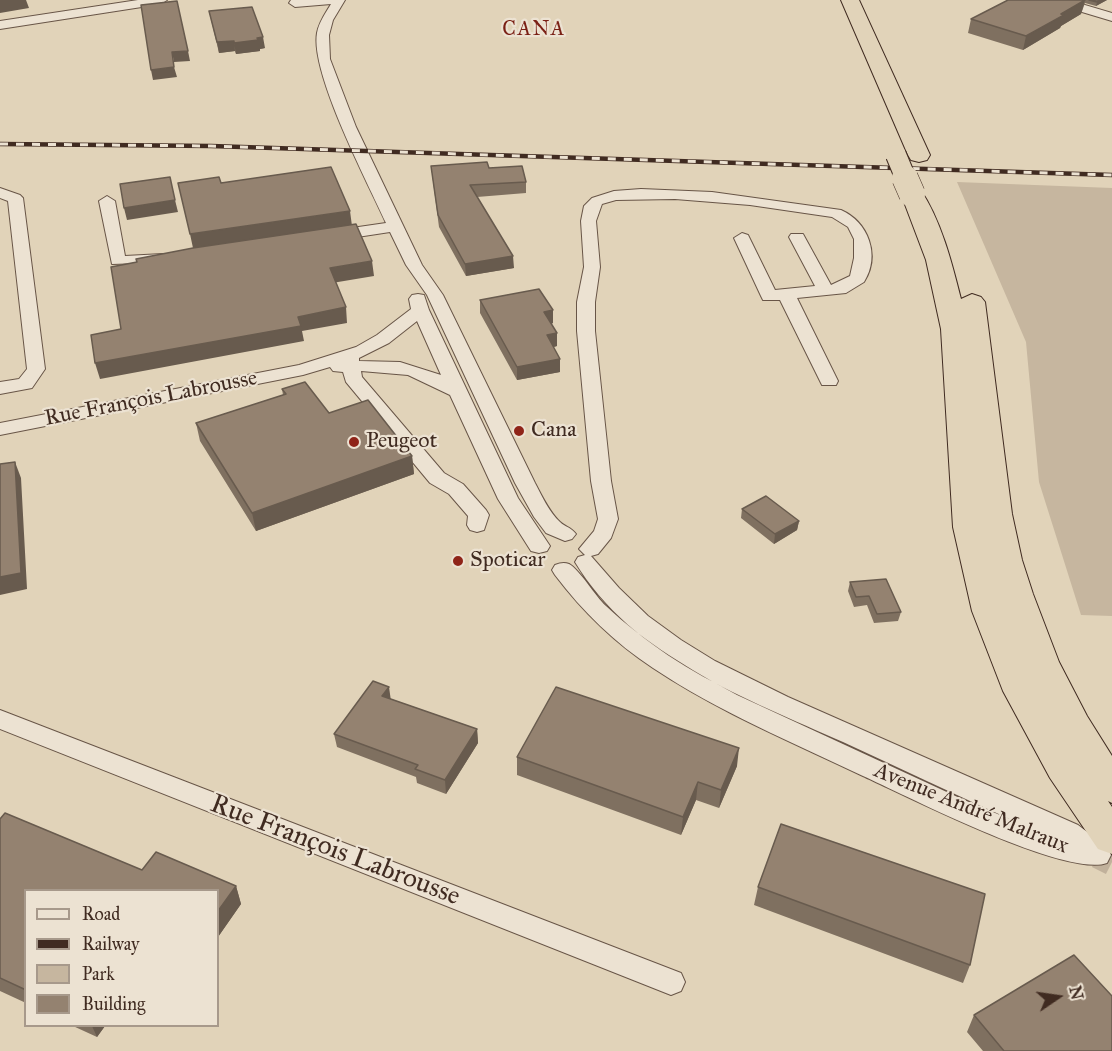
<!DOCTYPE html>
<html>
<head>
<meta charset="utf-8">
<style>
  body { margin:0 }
  #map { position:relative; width:1112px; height:1051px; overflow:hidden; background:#e1d3b9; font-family:"IM FELL Great Primer",serif }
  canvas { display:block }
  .legend { position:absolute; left:24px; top:889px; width:195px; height:138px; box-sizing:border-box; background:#ece2d2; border:2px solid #a7998b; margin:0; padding:8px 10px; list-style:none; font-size:18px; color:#402b21 }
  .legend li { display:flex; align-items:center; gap:12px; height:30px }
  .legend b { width:30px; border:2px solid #a7998b }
  .north { position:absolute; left:1028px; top:967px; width:60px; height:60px; -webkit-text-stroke:4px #ece2d2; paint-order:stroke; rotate:77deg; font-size:16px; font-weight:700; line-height:24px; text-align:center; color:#402b21 }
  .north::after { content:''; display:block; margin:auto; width:21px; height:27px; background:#402b21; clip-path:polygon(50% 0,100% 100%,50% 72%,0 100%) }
</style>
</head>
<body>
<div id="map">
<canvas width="1112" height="1051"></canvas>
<ul class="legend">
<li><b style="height:8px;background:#ece2d2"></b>Road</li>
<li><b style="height:8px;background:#402b21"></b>Railway</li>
<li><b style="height:16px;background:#c6b69f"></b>Park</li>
<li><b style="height:16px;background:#948270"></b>Building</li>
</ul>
<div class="north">N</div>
</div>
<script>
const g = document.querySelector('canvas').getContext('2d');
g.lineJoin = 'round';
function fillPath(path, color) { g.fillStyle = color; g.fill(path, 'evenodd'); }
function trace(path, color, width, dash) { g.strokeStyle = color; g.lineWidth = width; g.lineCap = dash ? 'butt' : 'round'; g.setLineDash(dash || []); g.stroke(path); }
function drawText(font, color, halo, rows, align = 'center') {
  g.font = font + ' "IM FELL Great Primer",serif'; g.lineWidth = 4.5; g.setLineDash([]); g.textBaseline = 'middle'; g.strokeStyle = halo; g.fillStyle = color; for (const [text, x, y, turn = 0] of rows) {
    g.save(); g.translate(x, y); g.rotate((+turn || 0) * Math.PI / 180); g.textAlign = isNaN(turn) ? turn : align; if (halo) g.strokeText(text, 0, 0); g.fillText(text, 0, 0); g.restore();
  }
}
const green = new Path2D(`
  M957,182L1112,188V616L1081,615L1039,482L1026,342Z`);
const minorTunnel = new Path2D(`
  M1098,855L1112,862`);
const minor = new Path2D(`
  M138,0H167L161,4L0,29V21Z
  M291,0H345L333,20L329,35L330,59L356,127L422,265L443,295L535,483C542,496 549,512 560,522C565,527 571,527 576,534L572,539L565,541L546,533L534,517L515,483L427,295L406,265L390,232L331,241L323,236L331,231L386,223C368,183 310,73 317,33C319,22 325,14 331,4L295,7L289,3Z
  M1050,0H1068L1112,13V21L1052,3Z
  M0,188L20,195L23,198L45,369L32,388L0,394V382L19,379L27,369L8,201L0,198Z
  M641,189L712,192L841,210C868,222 881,255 864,282L846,293L797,298L838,381L836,385H822L820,381L780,300H763L761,296L734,238L742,233L748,235L775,290L815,286L789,237L791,234H803L831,285L850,276L854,258V239L848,227L832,217L750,205L675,199L616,200L602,204L596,221L600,267L595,302V331L611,481L618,519L611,538L598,554L591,556L619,588L648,616L681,640L715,661L788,697L1078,825L1107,847L1111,855L1107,863C1066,878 907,796 863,776C792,742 719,712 653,668C615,643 583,612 555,575L552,570L555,565C560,563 564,562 569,564C580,570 595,596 606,606C645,643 691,670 737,695L964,800L1012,820C956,795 900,768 843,742C747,699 632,657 575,562L578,557L585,555L579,549L594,531L598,519L591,481L577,331V302L584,267L581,221L584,206L592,198L614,191Z
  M107,196L115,201L125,256L163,254L171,259L169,262L112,264L99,201Z
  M418,294L424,295L429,310L518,498L550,546L547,551L539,553L531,551L498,499L450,395L408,375L361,371L362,377L444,473L463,484L486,510L489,515L484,530L477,532L470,530L467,525L468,516L449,494L430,483L346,382L343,372L333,371L330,367L303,375L0,435V423L299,365L356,347L377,335L411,309L409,299L412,295ZM417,321L441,375L400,362L359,361V358L389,343Z
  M0,710L681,973L685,982L681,991L671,995L0,729Z`);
const highway = new Path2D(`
  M841,0H859L930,155L927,160L919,162L911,160L908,155Z
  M912,187L920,189C941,220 952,263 961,299L972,294L981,297L985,302L1012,514L1022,560L1033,594L1059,662L1087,716L1112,756V803L1108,801L1112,807V854L1098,849L1050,778L1003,691L972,611L953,527L941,329L926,260L901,194L904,189Z`);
const rail = new Path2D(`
  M0,144L211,146L1112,175`);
const highwayBridgeFar1 = new Path2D(`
  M896,155L906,179`);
const highwayBridge = new Path2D(`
  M905,178L912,194`);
const wall = new Path2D(`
  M1008,0H1107L1096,6L1085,3L1081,14L1061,26L1060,28L1023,50L968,33L971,19Z
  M209,11L265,48L260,49V51L236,54L235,51L219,53Z
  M431,166L489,168L526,182V193L477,197L514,268L466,276L439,227Z
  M480,300L553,310V323L551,324L557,333V346L553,347L560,372L517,380L480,313Z
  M282,389L412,456L414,474L256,531L200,441L196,423L283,395Z
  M742,509L799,521L797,530L774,544L741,518Z
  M850,582L901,612L898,621L874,623L867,605L854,607L848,591Z
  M391,699L477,729L478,743L446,794L417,783L416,777L337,747L334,734Z
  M517,757L737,766L719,808L696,800L681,835L517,775Z
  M0,819L142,870L236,886L241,904L218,937V891H26V1003L0,991Z
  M758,887L970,965L963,983L754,905Z
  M974,1015L1112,1051H983L967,1032Z
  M73,1026H105L97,1037Z`);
const shadedWall = new Path2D(`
  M0,0H26L29,8L0,13Z
  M1085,0L1081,14L1061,26L1060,28L1023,50L1026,36L1061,14Z
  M1101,0H1107L1096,6L1097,2Z
  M263,37L265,48L260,49V51L236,54L234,43Z
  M234,41L235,51L219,53L217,42Z
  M188,51L190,61L174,62L172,52Z
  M174,67L177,77L153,80L151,70Z
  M175,200L178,212L127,220L124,208Z
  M350,211L352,226L193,248L190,234Z
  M513,256L514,268L466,276L465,264Z
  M372,261L374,276L332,283L330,268Z
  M346,307L347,323L302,331L304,341L100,379L95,363L298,317Z
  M553,310V323L544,325V312Z
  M557,333V346L547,349V335Z
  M560,359V372L517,380V367Z
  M412,456L414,474L256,531L252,513Z
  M15,462L21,478L27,589L0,595V577Z
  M799,521L797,530L774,544L775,534Z
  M389,687L391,701L382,696Z
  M477,729L478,743L446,794L445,780Z
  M739,748L737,766L719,808L721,790Z
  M698,782L696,800L681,835L683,817Z
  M236,886L241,904L218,937V911Z
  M92,1026H105L97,1037Z`);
const building = new Path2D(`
  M1008,0H1085L1061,14L1064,15L1026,36L971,19Z
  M1089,0H1101L1097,2Z
  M177,1L188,51L172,52L174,67L151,70L141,5Z
  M252,7L263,37L257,38L258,40L234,43V41L217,42L209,11Z
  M487,162L489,168L522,166L526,182L470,185L513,256L465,264L438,215L431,166Z
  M331,167L350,211L190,234L178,183L219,177L221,183Z
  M170,177L175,200L124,208L120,184Z
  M356,224L372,261L330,268L346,307L298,317L301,326L95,363L91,335L121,329L111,267L137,262L136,259L193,248Z
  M539,289L553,310L544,312L557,333L547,335L560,359L517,367L480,300Z
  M305,382L329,413L368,400L412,456L252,513L196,423L286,394L282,389Z
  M15,462L21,573L0,577V464Z
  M766,496L799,521L775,534L742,509Z
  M886,579L901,612L877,614L869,596L856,597L850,582Z
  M373,681L389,687L382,696L477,729L445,780L415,769L418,765L334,734Z
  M556,687L739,748L721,790L698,782L683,817L517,757Z
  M5,813L142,870L156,852L236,886L218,911V891H26V990L0,978V819Z
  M781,824L985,894L970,965L758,887Z
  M1074,955L1112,996V1051H1004L974,1015Z`);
const markers = [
  [519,431,6,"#8f2418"],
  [354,442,6,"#8f2418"],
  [458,561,6,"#8f2418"]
];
const farNeighbourhoodnames = [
  ["CANA",534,30]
];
const streetNames = [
  ["Rue François Labrousse",151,399,-11],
  ["Avenue André Malraux",971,809,22]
];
const poiNames = [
  ["Cana",531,431],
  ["Peugeot",366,442],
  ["Spoticar",470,561]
];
const nearStreetnames = [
  ["Rue François Labrousse",335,851,21]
];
fillPath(green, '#c6b69f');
trace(minorTunnel, '#c1b19b', 27, [27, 14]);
trace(minor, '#685547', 2);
trace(highway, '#402b21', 2);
fillPath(minor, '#ece2d2');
fillPath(highway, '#e1d3b9');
trace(rail, '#402b21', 4.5);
trace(rail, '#ece2d2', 3, [8]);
trace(highwayBridgeFar1, '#402b21', 22, []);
trace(highwayBridge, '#402b21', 27, []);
trace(highwayBridgeFar1, '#e1d3b9', 20);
trace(highwayBridge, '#e1d3b9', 26);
fillPath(wall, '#7f7060');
fillPath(shadedWall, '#685b4e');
fillPath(building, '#948270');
trace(building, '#685b4e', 1.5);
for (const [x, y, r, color] of markers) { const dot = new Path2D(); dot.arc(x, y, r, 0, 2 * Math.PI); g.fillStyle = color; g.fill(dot); trace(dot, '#ece2d2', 2); }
g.letterSpacing = '1.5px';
drawText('20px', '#7a1f14', '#ece2d2', farNeighbourhoodnames);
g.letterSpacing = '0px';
drawText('22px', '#402b21', '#ece2d2', streetNames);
drawText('22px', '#402b21', '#ece2d2', poiNames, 'left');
drawText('27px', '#402b21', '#ece2d2', nearStreetnames);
</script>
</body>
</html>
